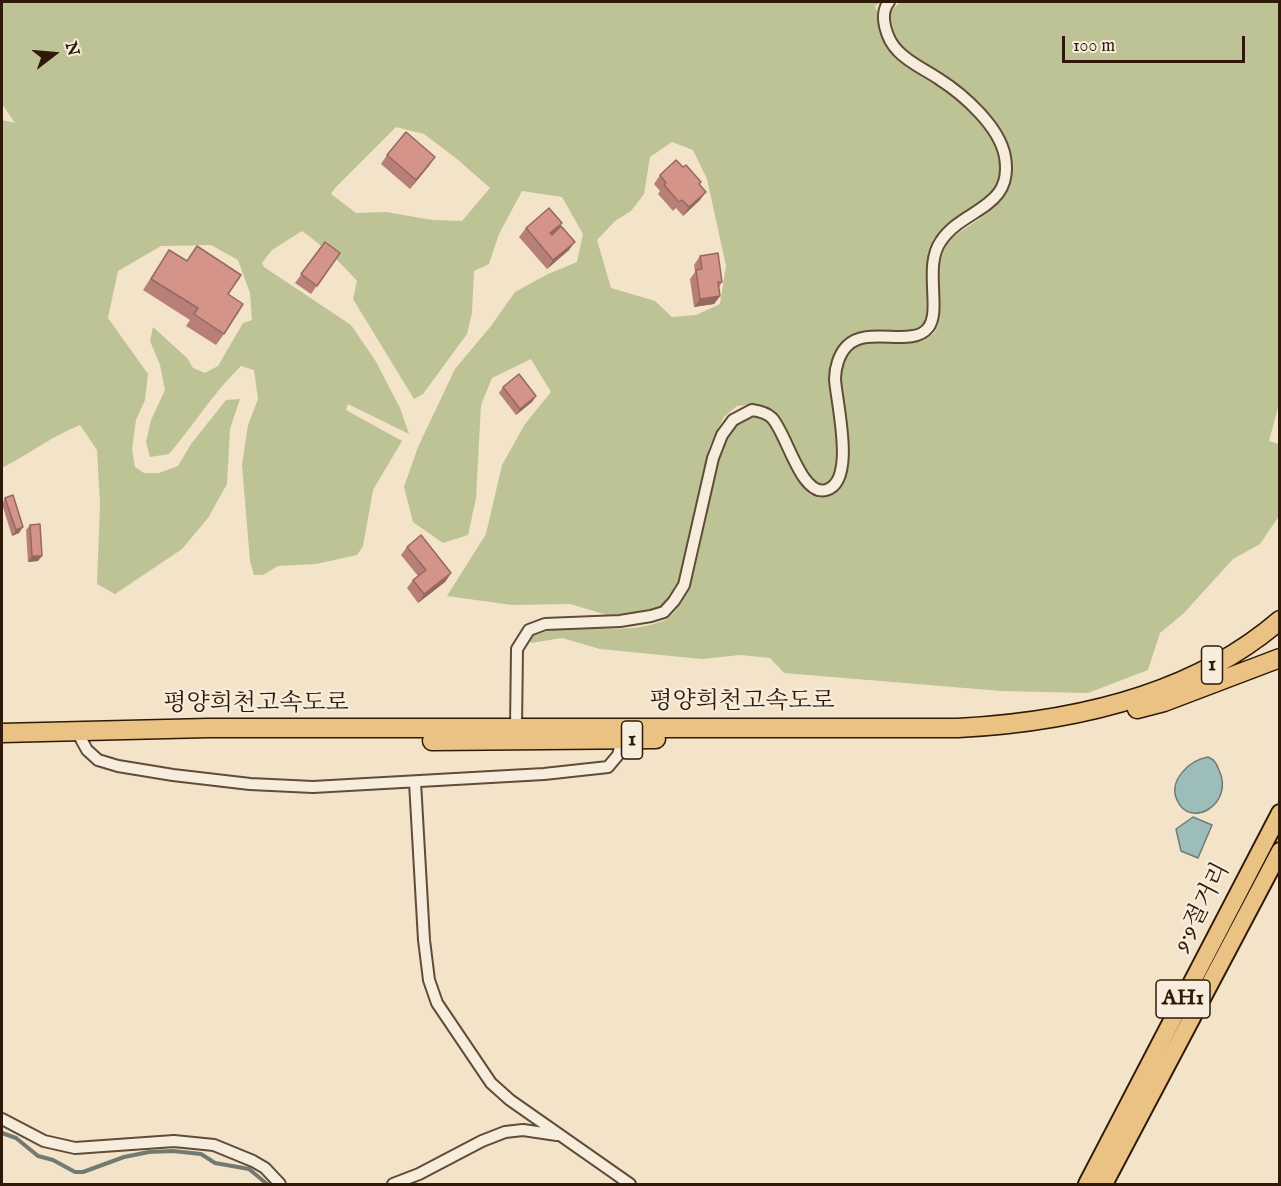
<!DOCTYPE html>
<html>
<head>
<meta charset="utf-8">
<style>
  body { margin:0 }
  #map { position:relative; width:1281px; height:1186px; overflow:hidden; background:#f2e3c9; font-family:"IM FELL English",serif }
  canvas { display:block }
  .frame { position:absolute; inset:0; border:3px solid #301909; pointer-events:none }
  .north { position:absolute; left:24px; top:24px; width:60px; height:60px; -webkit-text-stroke:4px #f7eddc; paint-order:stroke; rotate:74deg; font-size:16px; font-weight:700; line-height:24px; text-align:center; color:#301909 }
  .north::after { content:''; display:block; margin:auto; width:21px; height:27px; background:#301909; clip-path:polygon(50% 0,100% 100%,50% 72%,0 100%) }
  .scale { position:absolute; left:1062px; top:36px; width:183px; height:27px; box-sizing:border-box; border:3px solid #301909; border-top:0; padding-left:8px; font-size:18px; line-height:21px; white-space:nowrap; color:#301909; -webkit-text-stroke:4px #f7eddc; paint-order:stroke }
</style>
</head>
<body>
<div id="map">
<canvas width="1281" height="1186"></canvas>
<div class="frame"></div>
<div class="north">N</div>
<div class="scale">100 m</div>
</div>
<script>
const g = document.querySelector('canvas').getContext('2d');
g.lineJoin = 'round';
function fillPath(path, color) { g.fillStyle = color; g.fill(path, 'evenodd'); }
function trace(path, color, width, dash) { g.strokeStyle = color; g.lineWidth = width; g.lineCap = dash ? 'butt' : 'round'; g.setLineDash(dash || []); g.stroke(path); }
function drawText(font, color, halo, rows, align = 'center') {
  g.font = font + ' "IM FELL English","Noto Serif KR",serif'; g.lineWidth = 4.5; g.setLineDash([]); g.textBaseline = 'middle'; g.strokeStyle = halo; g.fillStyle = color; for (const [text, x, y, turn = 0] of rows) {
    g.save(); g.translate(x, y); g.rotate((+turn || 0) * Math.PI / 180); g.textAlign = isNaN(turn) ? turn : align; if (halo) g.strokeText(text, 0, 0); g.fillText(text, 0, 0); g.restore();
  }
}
const green = new Path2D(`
  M2,2H881L875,6C881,18 879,35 886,46C897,60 924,73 939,83C965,101 1013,147 998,183C984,212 944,218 932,245C924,265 929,299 925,323L909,332H892L879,330L857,334L838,348L831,366L837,421L835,472L830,481L824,485H817L808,475L783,423L768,408L756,404L737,406L724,417L709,447L680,576L673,594L661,608L645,612L607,615L570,604L512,605L447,596L486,534L502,465L525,424L551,392L531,359L492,378L481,405L476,498L468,535L443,543L413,522L404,487L418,447L455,369L491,326L515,292L548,274L577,262L583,234L562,197L522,191L499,234L489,264L474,271L472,313L467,334L423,394L414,399L353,299L357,281C340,262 323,246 302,231L272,250L262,263L264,267L351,325L375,360L400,408L409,434L348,404L346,410L402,441L373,490L363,546L357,555L316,564L278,566L263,575H254L250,561L242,465L248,425L258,399L254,370L241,366C213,393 194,425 169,454L150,457L146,442L151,420L165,390L160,365L150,341L153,327L187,358L193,368L205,373L218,366L243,323L252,320L250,293L238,260L211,245L161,246L118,271L108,318L148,374L145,400L136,420L132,449L135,467L144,473H159L178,466L191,444L226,400L240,399L230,429L227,484L208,518L182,549L115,594L97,584L100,504L97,450L80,425C52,436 29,454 2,468V120L15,123L2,104ZM396,127L424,134L457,159L490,188L462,221L432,220L386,212L356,213L331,194L335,188ZM672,142L693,150L707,179L726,266L720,304L696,315L672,317L655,301L611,288L597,240L615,221L631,211L644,194L650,157Z
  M900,2H1279L1280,400L1269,441L1279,444V516L1260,544L1233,559L1183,614L1160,633L1148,670L1088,693L1001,691L784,673L770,658L740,655L702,659L600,649L562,638L531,643L529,638C566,619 610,635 650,625C655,623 662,622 667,619C702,596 705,493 720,453C725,439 739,409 759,416C777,422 791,463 800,480C802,483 804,489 807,492C809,495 815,496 819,498C872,483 835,411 840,376C841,366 845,359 851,352C872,327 909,353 933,334C945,324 938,287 939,272C939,265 942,253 946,246C951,238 958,233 966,228C990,212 1013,199 1012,166C1012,155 1007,141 1000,132C990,117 954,82 938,72C927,65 913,61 904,50C894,40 892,26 890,12Z`);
const water = new Path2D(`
  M1208,757C1215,760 1216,763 1219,770C1235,804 1190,830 1177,800C1168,780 1190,760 1208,757Z
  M1193,817L1212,825L1198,858L1181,851L1176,829Z`);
const stream = new Path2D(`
  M2,1133L16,1138L38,1156L53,1160L75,1172H83L124,1157L149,1152L173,1151L201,1154L215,1163L249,1169L267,1184`);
const minor = new Path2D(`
  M516,728L517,649L529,630L545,624L620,621L651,616L664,612L674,601L684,585L713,458L722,435L733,420L752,410C759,411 767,413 772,418C787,434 801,497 826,490C857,482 836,401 835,379C835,368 839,354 847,346C867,325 912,348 928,328C942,311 923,266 941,241C963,208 1014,209 1005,157C1000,127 964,95 939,79C926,70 909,63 898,51C887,40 878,15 889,2
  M81,739L87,750L98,760L118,766L173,775L250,784L313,787L544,774L608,767L618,755L622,740
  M415,782L424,940L429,980L437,1003L491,1083L510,1100L630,1184
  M2,1119L44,1141L75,1148L174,1141L214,1145L253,1161L265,1168L280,1184
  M393,1184L419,1174L482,1141L505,1132L523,1130L557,1135`);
const trunk = new Path2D(`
  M1087,1184L1280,813
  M1104,1184L1280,851`);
const motorway = new Path2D(`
  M1137,709L1164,702L1280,658
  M2,733L208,728H958C1071,722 1192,696 1280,620
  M432,741L656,739`);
const wall = new Path2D(`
  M387,155L435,157L410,189L381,164Z
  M660,175L701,182L699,184L700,200L683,216L676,208L673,211L658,194L660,191L654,184Z
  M562,223L557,230L569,250L547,269L519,237L526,228Z
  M325,242L340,253L311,294L295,283Z
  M197,246L228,294L224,334L216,345L186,326L190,320L143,290L169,250L187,261Z
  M700,256L722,282L719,287L720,296L714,304L694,307L690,279L695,272L694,265Z
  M503,387L536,396L532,402L516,415L499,393Z
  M5,498L19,533L12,536L2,504Z
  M30,525L38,561L28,562L26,530Z
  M407,547L451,573L445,582L418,603L407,588L413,580L418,576L401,555Z`);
const shadedWall = new Path2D(`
  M435,157L429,166L410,189L416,180Z
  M706,192L700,200L683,216L689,207Z
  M562,223L556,232L544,242L550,233Z
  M575,242L569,250L547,269L553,260Z
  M720,296L714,304L694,307L700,299Z
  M536,396L532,402L516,415L520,409Z
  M23,527L19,533L12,536L16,530Z
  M32,556H42L38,561L28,562Z
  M451,573L445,582L418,603L424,594Z`);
const building = new Path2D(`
  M406,132L435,157L416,180L387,155Z
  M676,160L683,167L686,165L701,182L699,184L706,192L689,207L682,200L679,202L664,185L666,183L660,175Z
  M549,208L562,223L550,233L552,235L561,226L575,242L553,260L526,228Z
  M325,242L340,253L317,286L301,274Z
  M197,246L241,275L228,294L243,304L224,334L194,314L198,308L151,279L169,250L187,261Z
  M718,253L722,282H718L720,296L700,299L696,270L702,269L700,256Z
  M519,374L536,396L520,409L503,387Z
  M13,495L23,527L16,530L5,498Z
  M40,524L42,556H32L30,525Z
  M421,535L451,573L424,594L413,580L426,570L407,547Z`);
const shields = [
  [1212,665,21],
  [632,740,21],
  [1183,999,54]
];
const shieldNames = [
  ["1",1212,665],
  ["1",632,740],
  ["AH1",1183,999]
];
const streetNames = [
  ["평양희천고속도로",742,703],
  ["평양희천고속도로",256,705],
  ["9·9절거리",1203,908,-63]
];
fillPath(green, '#bdc395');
fillPath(water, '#9cbdba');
trace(water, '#717b73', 1.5);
trace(stream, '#717b73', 4);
trace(minor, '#604c39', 14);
trace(trunk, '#301909', 20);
trace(motorway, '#301909', 21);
trace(minor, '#f7eddc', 10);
trace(trunk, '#e9c284', 16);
trace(motorway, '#e9c284', 18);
fillPath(wall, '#b77f77');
fillPath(shadedWall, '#956861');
fillPath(building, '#d5948a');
trace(building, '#956861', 1.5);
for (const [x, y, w] of shields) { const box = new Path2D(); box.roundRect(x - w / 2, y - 19, w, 38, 4.5); g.fillStyle = '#f7eddc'; g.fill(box); trace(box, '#301909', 1.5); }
drawText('bold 22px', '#301909', null, shieldNames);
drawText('24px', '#301909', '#f7eddc', streetNames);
</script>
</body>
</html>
